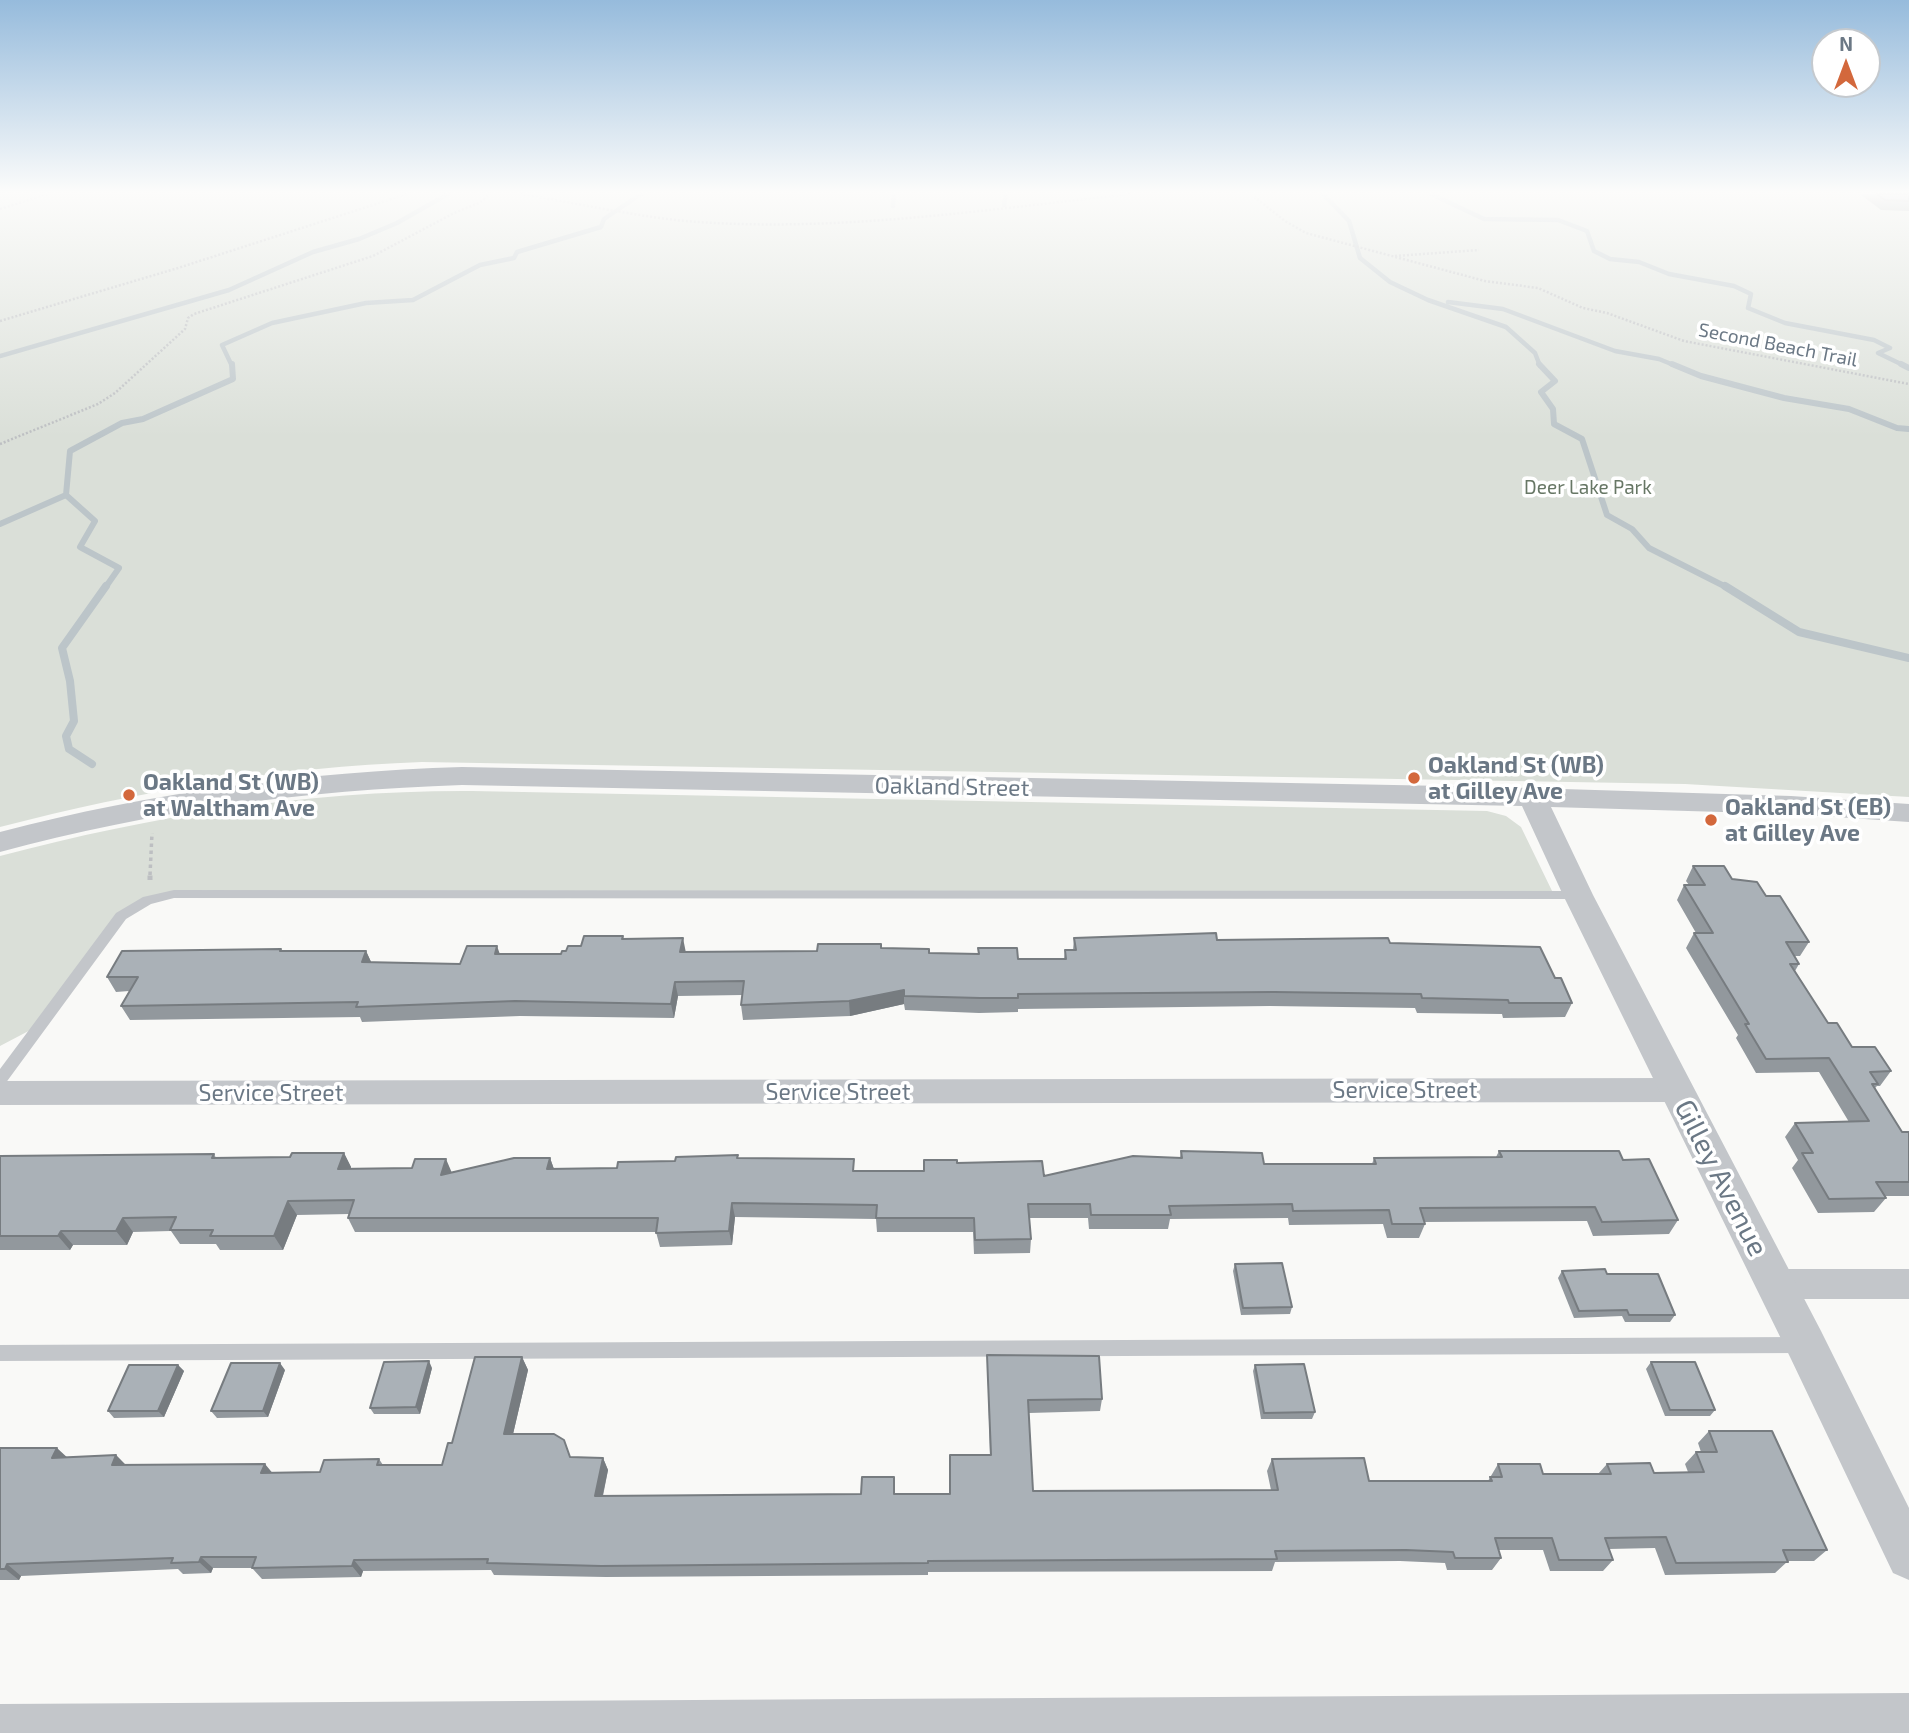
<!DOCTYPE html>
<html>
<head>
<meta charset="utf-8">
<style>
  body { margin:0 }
  #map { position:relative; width:1909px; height:1733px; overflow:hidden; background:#f9f9f7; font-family:"Exo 2",sans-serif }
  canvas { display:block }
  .north { position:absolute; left:1811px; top:28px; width:70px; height:70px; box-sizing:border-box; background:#fff; border:2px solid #c4c9ce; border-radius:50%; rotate:0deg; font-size:19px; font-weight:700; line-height:28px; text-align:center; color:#6b7885 }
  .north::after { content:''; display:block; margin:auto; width:24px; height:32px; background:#d3683c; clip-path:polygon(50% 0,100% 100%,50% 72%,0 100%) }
</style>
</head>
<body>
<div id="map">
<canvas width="1909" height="1733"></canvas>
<div class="north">N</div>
</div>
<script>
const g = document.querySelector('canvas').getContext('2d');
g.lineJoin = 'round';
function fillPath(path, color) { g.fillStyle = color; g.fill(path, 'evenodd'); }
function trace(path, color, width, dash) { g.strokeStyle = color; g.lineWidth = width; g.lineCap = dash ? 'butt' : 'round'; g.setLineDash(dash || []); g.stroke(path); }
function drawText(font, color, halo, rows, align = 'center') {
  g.font = font + ' "Exo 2",sans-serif'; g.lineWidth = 7; g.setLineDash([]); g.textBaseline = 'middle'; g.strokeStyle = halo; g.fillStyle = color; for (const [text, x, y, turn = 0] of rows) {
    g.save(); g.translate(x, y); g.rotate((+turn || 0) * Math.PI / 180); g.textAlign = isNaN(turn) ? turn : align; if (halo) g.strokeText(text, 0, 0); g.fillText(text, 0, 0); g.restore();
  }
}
const green = new Path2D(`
  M0,194H1909V797L1685,784L422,762C279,767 139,791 0,827Z
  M472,791L1487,811L1506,816L1521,827L1554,895L174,894L136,906L40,1025L0,1046V856C155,815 311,790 472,791Z`);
const streamFar2 = new Path2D(`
  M1323,194L1349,221L1360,258L1390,282L1428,300L1506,327L1535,353L1540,366
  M1431,194L1484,219L1558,220L1587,231L1594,251L1610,259L1639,262L1669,274L1734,286L1751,294L1748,308L1785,323L1874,340L1890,348L1878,353L1905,366
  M1004,205L1006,194
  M893,206L894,194
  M1448,302L1503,309L1615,351L1659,359L1676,366
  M0,356L229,290L313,252L359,239L397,223L448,194
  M232,366L222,345L272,323L366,303L413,300L480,265L514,258L517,252L601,227L604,219L641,194`);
const streamFar1 = new Path2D(`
  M1539,364L1555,381L1541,392L1553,409L1554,424L1582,439L1607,515L1632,529L1649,548L1728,588
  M1672,364L1701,376L1784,398L1849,409L1897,428L1909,429
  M1901,364L1909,368
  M66,495L95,521L80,547L119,568L105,588
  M0,524L66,495L70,451L122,423L143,419L233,379L232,364`);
const stream = new Path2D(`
  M1725,586L1799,632L1909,658
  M92,764L69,749L66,736L74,721L70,681L62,648L106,586`);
const pathFar2 = new Path2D(`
  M520,194C578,203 641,218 698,222C843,232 988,209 1132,194
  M1251,194L1285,221L1306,233L1485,281L1538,288L1583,308L1607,313L1684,341L1909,384
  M0,209L48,194
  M1395,256L1479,250
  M0,321L178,268L407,194
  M0,444L98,404L115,393L185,329L188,318L194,314L373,256L454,213L479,203L490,194`);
const pathFar1 = new Path2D(`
  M150,875L152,833`);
const path = new Path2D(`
  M150,880V874`);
const service = new Path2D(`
  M174,890L1578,891L1584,895L1578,899L174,898L151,904L126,919L5,1084L0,1086V1069L116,913L143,897Z
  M1799,1337L1805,1339L1807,1345L1805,1351L1799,1353L0,1361V1345Z`);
const minor = new Path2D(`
  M1677,1078L1687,1082L1691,1090L1687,1098L1677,1102L0,1105V1081Z
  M1775,1269H1909V1299H1775L1763,1295L1759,1284L1763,1273Z
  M1909,1693V1733H0V1704Z`);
const tertiary = new Path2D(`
  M462,767L1497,787L1791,796L1909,804V822L1791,814L1551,807L1593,895L1821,1331L1909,1508V1580L1893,1573L1791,1359L1563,895L1522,806L462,785C305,790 152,811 0,852V832C152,792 305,772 462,767Z`);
const wall = new Path2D(`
  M1860,194H1909V211L1881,210Z
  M1693,866L1732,879L1766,896L1809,942L1800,956H1795L1799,964L1795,971L1828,1023L1852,1047L1891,1071L1880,1086H1877L1875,1088L1902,1132H1909V1196H1885L1886,1198L1874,1212L1818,1213L1792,1168L1798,1160L1785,1137L1795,1123L1849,1122L1819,1072L1756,1073L1736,1038L1738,1035L1686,948L1694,933H1696L1677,900L1684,885H1689L1686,881Z
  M623,936L624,939L686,952L817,951L881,948L929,953L1018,959H1064L1065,950H1073L1074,938L1390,943L1555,978L1572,1003L1565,1017L1503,1018L1502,1014L1417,1013L1415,1008L1270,1006L1018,1009V1012L979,1013L905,1010L904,1004L850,1016L743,1020L741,1005L742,995L678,996L674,1018L520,1016L362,1022L360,1017L130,1020L121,1006L129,991L116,992L107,977L283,951H366L371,962L460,964L500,954H561L581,946Z
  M1181,1151L1264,1164H1372L1374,1158L1496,1157L1499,1151L1623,1160L1678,1220L1669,1234L1593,1236L1587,1221L1424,1222L1425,1224L1419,1238H1387L1383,1224L1289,1225L1288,1218L1170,1219L1168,1229H1089L1088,1218H1029L1031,1239L1030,1253L974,1254L973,1232H877L876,1219L735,1217L732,1245L660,1247L656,1232H355L348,1218L349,1214L297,1215L283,1250H220L216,1244H180L171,1231L133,1232L127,1245H73L70,1250H0V1156L214,1154L216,1158L290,1157L344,1153L351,1167V1169L452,1172L550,1158L554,1169L617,1168L675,1161L738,1158L855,1171H924L957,1163L1044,1176L1180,1158Z
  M1235,1264L1292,1307L1290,1314L1241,1315L1233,1271Z
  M1562,1271L1607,1274L1675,1315L1670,1322H1625L1622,1316L1574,1318L1558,1278Z
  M987,1355L1102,1399L1100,1411L1029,1413L1033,1491L1271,1490L1267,1471L1272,1459L1369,1481H1488L1498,1464L1543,1474H1598L1607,1464L1654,1473L1688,1472L1685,1464L1696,1452H1701L1698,1443L1709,1431L1827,1550L1814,1561H1788L1775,1573L1665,1575L1655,1548L1609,1549L1613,1560L1603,1571H1550L1543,1550H1498L1501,1558L1492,1570H1447L1445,1563L1400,1561L1275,1562L1272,1571L928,1572V1575L606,1577L494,1575L491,1570L363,1571L361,1577L262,1579L252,1568H213L211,1573L183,1574L178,1569L21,1576L19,1580H0V1448L67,1457L116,1455L125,1465L273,1473L320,1472L379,1459L383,1465H442L452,1443L522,1357L528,1370L513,1434L571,1457L603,1458L608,1470L603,1496L950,1494L990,1455Z
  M1651,1362L1715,1410L1710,1416H1665L1646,1369Z
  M178,1365L184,1371L164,1417L114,1418L108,1411Z
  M1255,1365L1315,1412L1312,1419H1261L1253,1371Z
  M432,1368L420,1414H374L370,1408Z
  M285,1370L268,1417L217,1418L211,1411Z`);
const shadedWall = new Path2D(`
  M683,938L686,953L680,952Z
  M497,946L502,960L495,954Z
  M366,951L373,966L362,962Z
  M675,982L678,996L674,1018L671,1004Z
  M904,990V1004L850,1016L849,1001Z
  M344,1153L351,1167L345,1183L338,1169Z
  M550,1158L555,1172L547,1169Z
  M446,1159L452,1173L441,1175Z
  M288,1201L297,1215L283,1250L274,1236Z
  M732,1203L735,1217L732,1245L729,1231Z
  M123,1218L133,1232L127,1245L116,1231Z
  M61,1231L73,1245L70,1250L58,1236Z
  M522,1357L528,1370L510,1447L504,1434Z
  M429,1361L432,1368L420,1414L416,1407Z
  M280,1363L285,1370L268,1417L263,1411Z
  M178,1365L184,1371L164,1417L158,1411Z
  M57,1448L70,1460L52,1458Z
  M116,1455L128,1467L112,1465Z
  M603,1458L608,1470L600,1508L595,1496Z
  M265,1464L275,1476L261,1473Z
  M201,1557L213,1568L211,1573L199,1562Z
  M354,1560L363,1571L361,1577L352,1566Z
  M7,1564L21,1576L19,1580L5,1569Z`);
const building = new Path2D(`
  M1877,194H1909V201L1885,200Z
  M1693,866H1724L1732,879L1757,882L1766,896H1780L1809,942H1786L1799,964H1790L1828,1023H1837L1852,1047H1875L1891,1071L1870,1072L1878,1084H1872L1902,1132H1909V1182H1876L1886,1198L1829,1199L1802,1153H1813L1795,1123L1869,1121L1829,1058L1766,1059L1745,1024H1749L1694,933H1713L1684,885H1705Z
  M1216,933L1217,940L1388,938L1390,943L1540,947L1555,978H1561L1572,1003H1509L1508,1000L1422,998L1421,994L1274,992L1018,994V998H980L904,996V990L849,1001L741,1005L744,981L675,982L671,1004L515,1001L356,1007L358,1002L121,1006L138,977H107L122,951L281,949L280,951H366L362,962L460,964L467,946H497L495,954H561L562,951H566L568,946H581L584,936H623L622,939L683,938L680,952L817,951L818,944H881V948L929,949V953L979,954L978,948H1017L1018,959H1066L1065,950H1076L1074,938Z
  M1181,1151L1262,1153L1264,1164H1376L1374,1158L1502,1157L1499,1151H1619L1623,1160L1649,1159L1678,1220L1602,1222L1595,1207L1420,1208L1425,1224H1392L1389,1210L1293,1211L1292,1204L1169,1206L1171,1215H1091L1090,1204H1028L1031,1239L975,1240L974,1218H876L877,1205L732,1203L729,1231L656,1233L658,1218H348L354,1200L288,1201L274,1236H210L213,1230H170L176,1217L123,1218L116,1231H61L58,1236H0V1156L214,1154L212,1158L290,1157L292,1153H344L338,1169L412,1168L415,1159H446L441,1175L514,1158H550L547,1169L617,1168L618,1162L675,1161L676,1157L738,1155L737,1158L854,1159L853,1171H924V1160H957V1163L1042,1161L1044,1176L1133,1156L1182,1158Z
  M1282,1263L1292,1307L1243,1308L1235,1264Z
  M1605,1269L1607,1274H1658L1675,1315H1629L1627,1310L1579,1311L1562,1271Z
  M987,1355L1099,1356L1102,1399L1028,1400L1033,1491L1278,1490L1272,1459L1364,1458L1369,1481H1492L1490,1477H1502L1498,1464H1540L1543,1474H1611L1607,1464L1650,1463L1654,1473L1704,1472L1696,1452H1717L1709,1431H1772L1827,1550H1783L1788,1562L1676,1563L1666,1537L1605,1538L1613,1560H1559L1552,1538H1495L1501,1558H1455L1453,1552L1406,1550L1275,1551L1277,1559L928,1561V1563L601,1566L487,1563L488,1559L354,1560L352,1566L252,1568L256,1557H201L199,1562L171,1563L173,1558L7,1564L5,1569H0V1448H57L52,1458L116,1455L112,1465L265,1464L261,1473L320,1472L324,1460L379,1459L377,1465H442L448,1443H452L475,1357H522L504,1434H554L564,1440L570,1457L603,1458L595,1496L861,1494L862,1477H894V1494H950V1455H991Z
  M429,1361L416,1407L370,1408L384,1362Z
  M1651,1362H1695L1715,1410H1670Z
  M231,1363H280L263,1411H211Z
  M1304,1364L1315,1412L1264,1413L1255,1365Z
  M129,1365H178L158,1411H108Z`);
const markers = [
  [1414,778,7,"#d3683c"],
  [129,795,7,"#d3683c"],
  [1711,820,7,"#d3683c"]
];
const farStreetnames = [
  ["Second Beach Trail",1778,345,11]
];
const farParknames = [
  ["Deer Lake Park",1588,488]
];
const poiNames = [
  ["Oakland St (WB)",1428,765],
  ["at Gilley Ave",1428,791],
  ["Oakland St (WB)",143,782],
  ["at Waltham Ave",143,808],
  ["Oakland St (EB)",1725,807],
  ["at Gilley Ave",1725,833]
];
const streetNames = [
  ["Oakland Street",952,787,1],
  ["Service Street",1405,1090],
  ["Service Street",838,1092],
  ["Service Street",271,1093]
];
const nearStreetnames = [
  ["Gilley Avenue",1721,1178,63]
];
fillPath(green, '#dadfd8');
trace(streamFar2, '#bcc5c9', 4.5);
trace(streamFar1, '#bcc5c9', 6);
trace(stream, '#bcc5c9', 8);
trace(pathFar2, '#bdbfc2', 2.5, [2, 2]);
trace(pathFar1, '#bdbfc2', 3.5, [3.5, 3.5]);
trace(path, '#bdbfc2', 5, [4.5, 4.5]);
fillPath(service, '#c3c6ca');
fillPath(minor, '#c3c6ca');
fillPath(tertiary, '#c3c6ca');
fillPath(wall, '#92989d');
fillPath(shadedWall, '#777c80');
fillPath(building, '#aab1b7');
trace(building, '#777c80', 2);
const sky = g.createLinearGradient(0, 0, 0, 437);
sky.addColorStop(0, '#96bbdc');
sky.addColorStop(0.44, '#fcfcfb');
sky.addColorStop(1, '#fcfcfb00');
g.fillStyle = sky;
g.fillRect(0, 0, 1909, 437);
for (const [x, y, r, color] of markers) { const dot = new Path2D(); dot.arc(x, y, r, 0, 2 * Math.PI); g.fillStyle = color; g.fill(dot); trace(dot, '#fff', 2.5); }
drawText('19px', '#6b7885', '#fff', farStreetnames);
drawText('19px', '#677765', '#fff', farParknames);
drawText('bold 23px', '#6b7885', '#fff', poiNames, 'left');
drawText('23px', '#6b7885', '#fff', streetNames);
drawText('28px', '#6b7885', '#fff', nearStreetnames);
</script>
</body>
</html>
